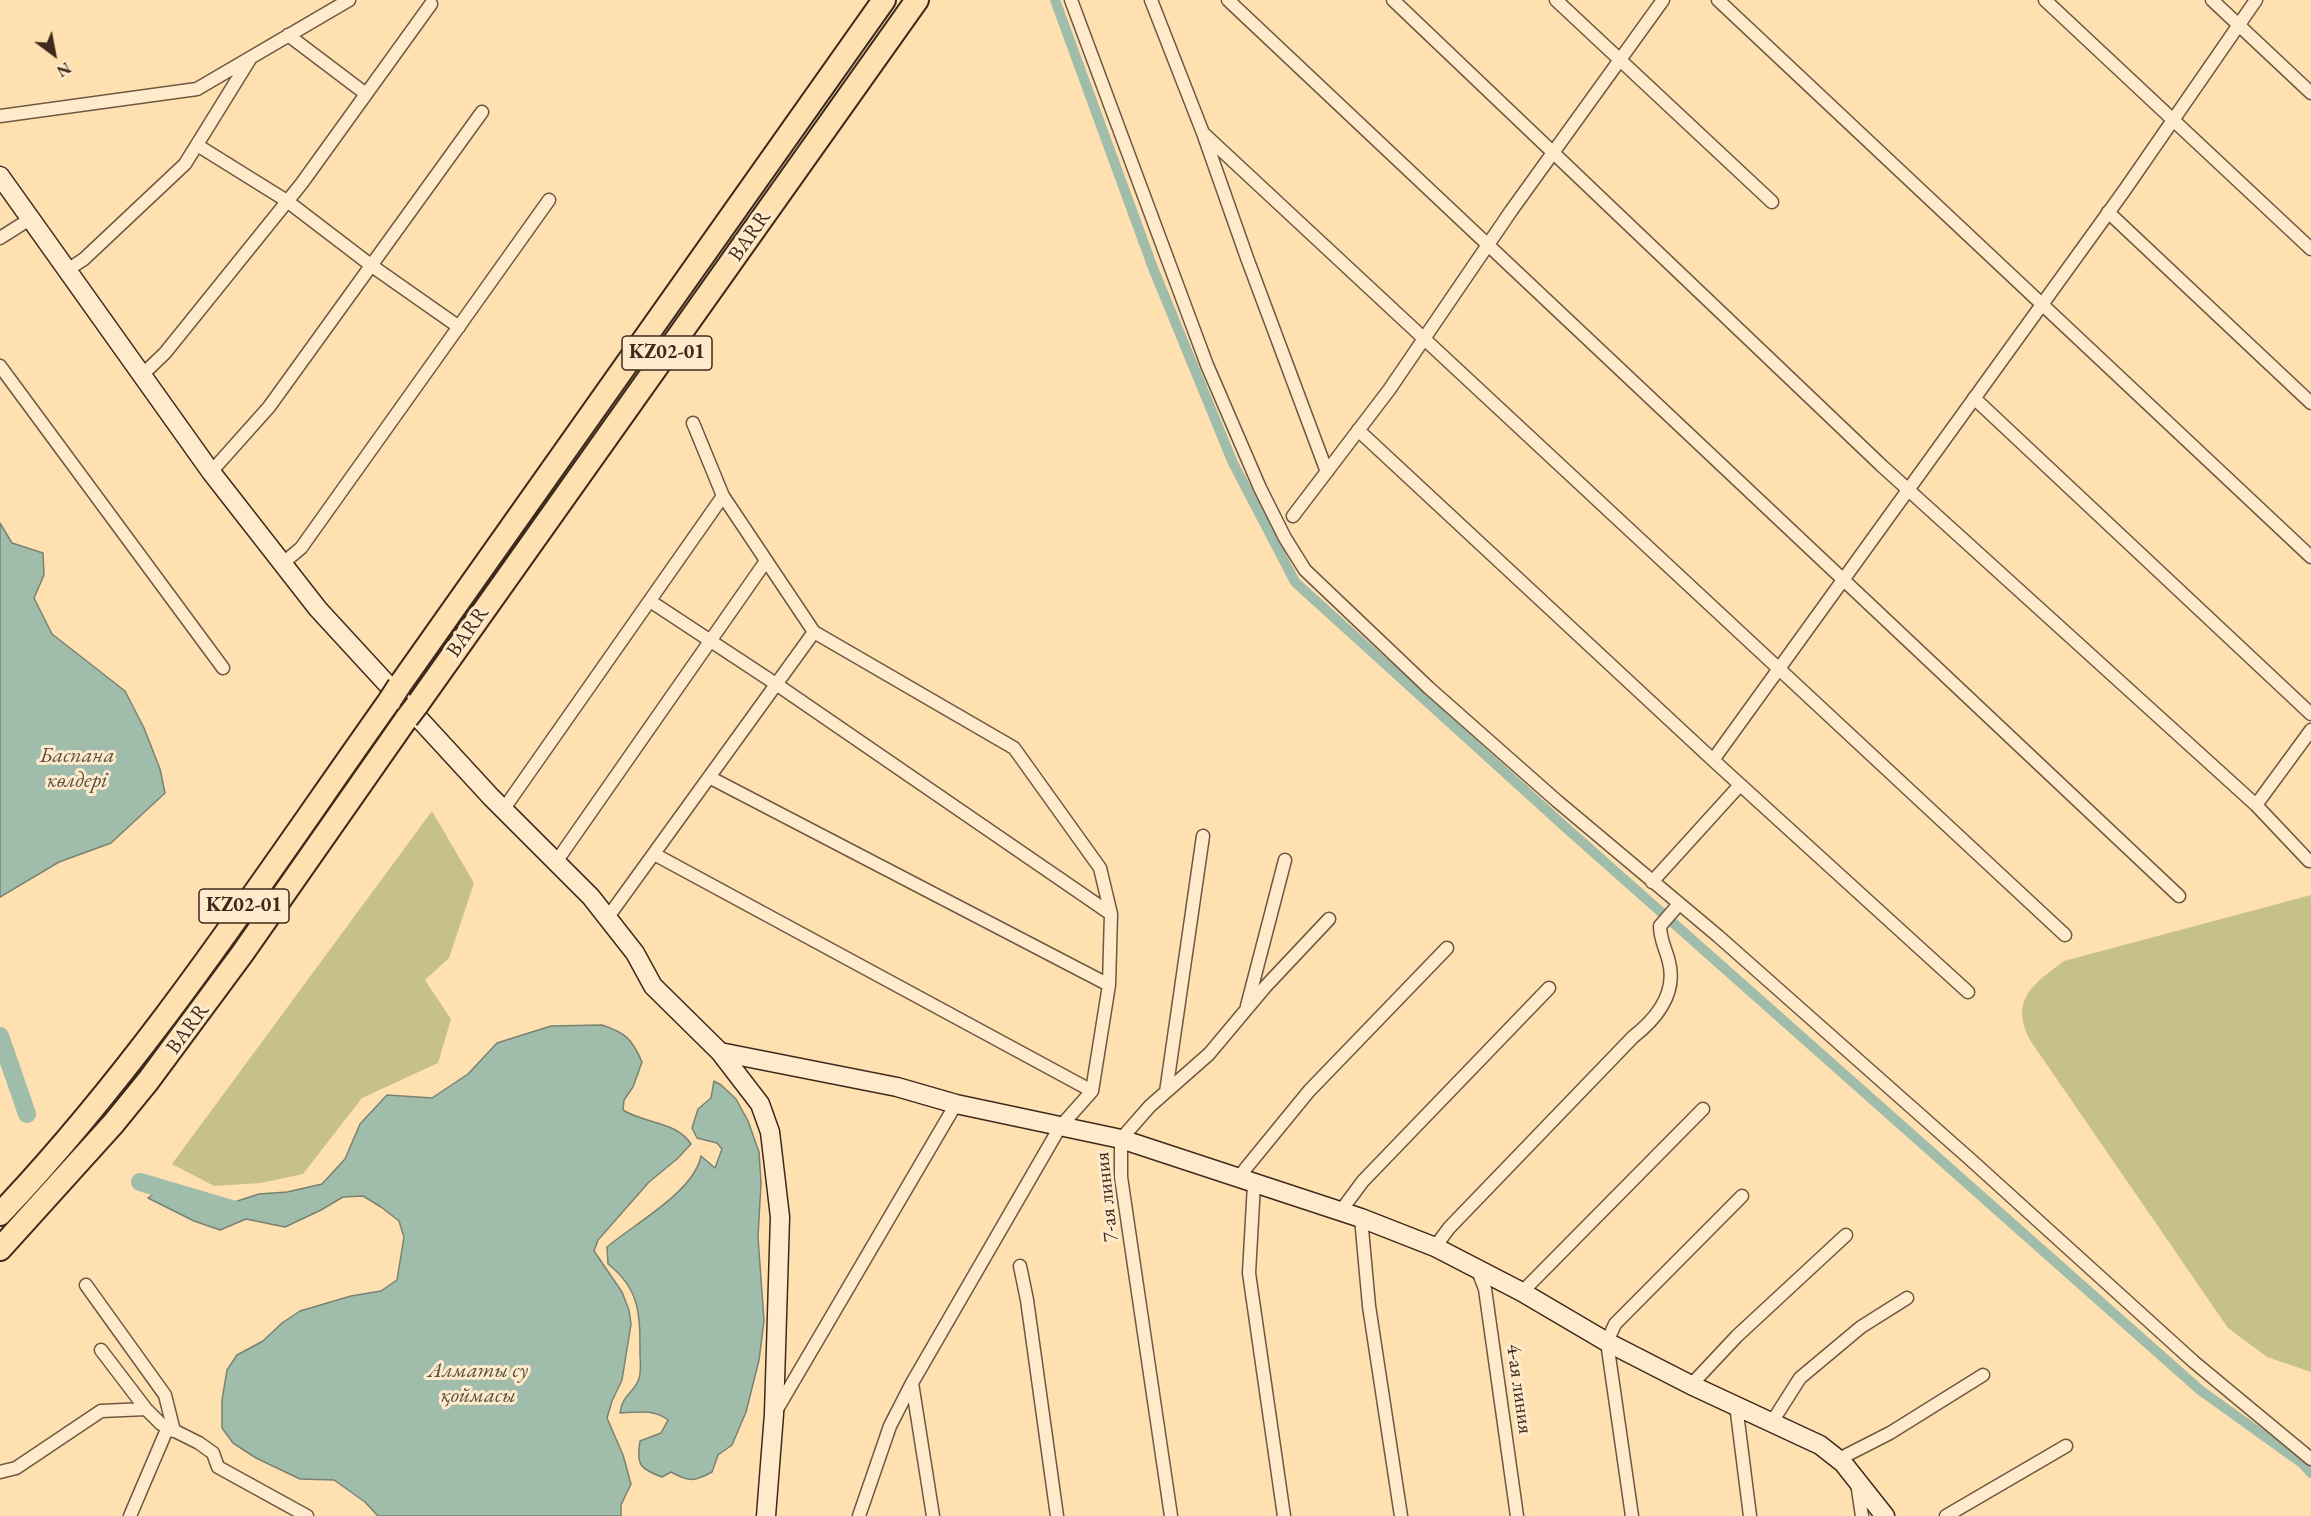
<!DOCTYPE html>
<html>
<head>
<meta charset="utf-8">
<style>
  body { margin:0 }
  #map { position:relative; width:2311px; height:1516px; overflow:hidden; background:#ffe0b1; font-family:"EB Garamond",serif }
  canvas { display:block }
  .north { position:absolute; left:24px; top:24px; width:60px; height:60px; -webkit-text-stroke:4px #ffebcc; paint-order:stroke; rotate:148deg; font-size:16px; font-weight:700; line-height:24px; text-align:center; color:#3e2a1c }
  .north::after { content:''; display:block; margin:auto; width:21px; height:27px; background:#3e2a1c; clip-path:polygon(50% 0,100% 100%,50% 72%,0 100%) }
</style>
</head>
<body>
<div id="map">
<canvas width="2311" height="1516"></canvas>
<div class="north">N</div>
</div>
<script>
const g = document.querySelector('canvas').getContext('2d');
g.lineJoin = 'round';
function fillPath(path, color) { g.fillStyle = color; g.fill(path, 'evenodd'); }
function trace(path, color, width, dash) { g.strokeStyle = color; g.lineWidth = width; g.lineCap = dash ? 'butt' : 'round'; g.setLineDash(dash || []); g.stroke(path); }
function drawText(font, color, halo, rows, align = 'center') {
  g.font = font + ' "EB Garamond",serif'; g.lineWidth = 6; g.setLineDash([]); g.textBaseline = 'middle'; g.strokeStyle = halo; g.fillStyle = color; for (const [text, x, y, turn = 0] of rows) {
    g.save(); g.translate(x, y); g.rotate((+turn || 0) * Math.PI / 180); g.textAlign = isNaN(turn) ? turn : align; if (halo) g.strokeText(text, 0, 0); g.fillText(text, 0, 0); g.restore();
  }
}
const green = new Path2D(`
  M432,811L474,883L449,958L425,980L451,1019L438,1063L362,1098L303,1174L261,1183L214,1186L172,1164Z
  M2311,895V1372L2267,1357L2228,1328L2032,1043C2008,1001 2032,985 2064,961Z`);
const water = new Path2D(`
  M0,523L12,543L43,553L44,575L34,598L52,634L125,691L144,728L160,769L165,793L111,843L59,862L0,897Z
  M602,1025C626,1033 632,1039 642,1062L633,1087L624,1100L623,1110C645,1124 676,1121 691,1144L677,1159L649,1182L598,1240L594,1251L622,1292L629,1310L631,1324L622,1380L612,1401L607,1418L623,1455L631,1484L621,1505V1516H378L365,1502L334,1480L300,1479L256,1458L233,1443L222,1428V1400L227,1370L237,1355L263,1341L282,1323L300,1311L351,1296L381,1291L397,1280L404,1237L399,1221L381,1207L363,1196L343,1197L321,1210L285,1227L246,1219L220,1230L194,1221L148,1198L167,1184L184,1202L213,1209L259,1194L287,1192L322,1184L345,1159L360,1124L387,1095L432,1098L468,1074L497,1043L551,1026Z
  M714,1081L721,1085L736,1099L748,1121L759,1152L761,1183L758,1237L764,1321L759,1360L746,1412L732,1445L718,1455L712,1472C694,1482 689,1482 671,1472L662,1477C640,1469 636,1465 640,1441L661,1433L668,1420C654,1409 638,1412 620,1413C622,1396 632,1394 638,1381C642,1374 640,1361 640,1353C640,1314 640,1289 608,1264L607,1247C634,1224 694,1192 701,1156L715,1168L722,1149L717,1143L697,1138L692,1128L698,1109L711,1098Z`);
const canal = new Path2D(`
  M1055,0L1153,268L1233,463L1295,582L1564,826L2200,1390L2303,1464L2311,1473`);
const river = new Path2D(`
  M0,1036L27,1114
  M140,1182L238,1211L245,1209`);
const street = new Path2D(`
  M1071,0L1207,365L1260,488L1285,538L1305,570L1429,688L1557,801L1718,936L1971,1160L2194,1362L2311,1459
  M1151,0L1203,133L1247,258L1327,472
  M1228,0L2179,896
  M1393,0L1882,466L2256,805L2309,861
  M1556,0L1772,202
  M1718,0L2311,557
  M2045,0L2311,249
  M2212,0L2311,93
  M288,35L366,94
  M0,116L197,89L349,0
  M1203,133L2065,935
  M197,145L287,201L372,266L459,327
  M2108,212L2311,403
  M0,238L30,219
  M66,271L84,259L185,164L250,59
  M0,366L223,668
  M141,376L165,353L302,183L431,4
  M1974,398L2311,714
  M693,423L723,496L814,632L1014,748L1100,868L1111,914L1109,985L1092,1091L1060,1127L912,1383L890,1426L859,1516
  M1358,430L1713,760L1968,992
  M211,472L269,407L482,112
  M1293,516L1389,390L1511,211L1663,0
  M283,563L301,548L549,200
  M650,601L776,684L1111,914
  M1713,760L2124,191L2256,0
  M709,777L1109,985
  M2256,805L2311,730
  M503,810L723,496
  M654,854L1092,1091
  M556,862L766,561
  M1652,882L1740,785
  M608,917L814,632
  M1247,1006L1285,860
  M1166,1092L1203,836
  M1239,1178L1246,1168L1309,1091L1447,948
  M1254,1184L1249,1273L1284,1516
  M1340,1212L1363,1181L1549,988
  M1361,1218L1369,1306L1401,1516
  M1435,1247L1449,1228L1633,1037C1656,1019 1677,994 1669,962C1666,949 1660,940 1660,926L1679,904
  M1020,1266L1027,1300L1057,1516
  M1477,1268L1485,1289L1517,1516
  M86,1285L165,1395L174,1431
  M1522,1292L1703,1109
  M101,1350L146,1409L161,1424L199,1443L213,1453L218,1467L307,1516
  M912,1383L933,1516
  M1691,1385L1737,1336L1846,1235
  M1736,1405L1750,1516
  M776,1411L956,1104
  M1772,1422L1800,1378L1861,1327L1907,1298
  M1839,1459L1890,1433L1983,1375
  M0,1472L16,1468L101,1411L146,1409
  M1857,1483L1862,1516
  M130,1516L168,1427
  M1171,1516L1121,1177V1139L1150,1106L1209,1054L1266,986L1329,919
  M1632,1516L1607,1342L1615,1324L1742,1196
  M1946,1516L2066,1446`);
const secondary = new Path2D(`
  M0,176L211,472L318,609L491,797L591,897L635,953L653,986L720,1052L760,1104L770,1132L780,1217L774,1414L766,1516
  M720,1052L897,1087L956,1104L1121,1139L1361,1218L1435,1247L1522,1292L1607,1342L1691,1385L1820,1445L1843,1463L1885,1516`);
const highway = new Path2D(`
  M399,686L884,0
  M417,705L917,0
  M0,1214C148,1058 265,876 390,700
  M0,1249L113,1124L148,1081L242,954L407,718`);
const highwayBridge = new Path2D(`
  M390,700L399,686
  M407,718L417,705`);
const shields = [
  [667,353,90],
  [244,906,90]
];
const shieldNames = [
  ["KZ02-01",667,353],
  ["KZ02-01",244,906]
];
const streetNames = [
  ["BARR",750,236,-55],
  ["BARR",468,632,-55],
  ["BARR",188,1029,-54],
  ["7-ая линия",1107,1197,-96],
  ["4-ая линия",1519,1389,82]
];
const waterNames = [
  ["Баспана",77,756],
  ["көлдері",77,781],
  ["Алматы су",478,1371],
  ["қоймасы",478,1396]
];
fillPath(green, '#c6c188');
fillPath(water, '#a0bdac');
trace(water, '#798272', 1.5);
trace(canal, '#a0bdac', 10);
trace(river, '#a0bdac', 18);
trace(street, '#6e5841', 15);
trace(secondary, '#3e2a1c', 21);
trace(highway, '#3e2a1c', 26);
trace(street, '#ffebcc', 12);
trace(secondary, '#ffebcc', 18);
trace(highway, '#ffe0b1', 22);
trace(highwayBridge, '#3e2a1c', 26, []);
trace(highwayBridge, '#ffe0b1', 22);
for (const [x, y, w] of shields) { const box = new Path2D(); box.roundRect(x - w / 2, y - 17, w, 34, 4.5); g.fillStyle = '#ffebcc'; g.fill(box); trace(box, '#3e2a1c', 1.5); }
drawText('bold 20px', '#3e2a1c', null, shieldNames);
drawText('21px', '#3e2a1c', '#ffebcc', streetNames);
drawText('italic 22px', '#564f40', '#ffebcc', waterNames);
</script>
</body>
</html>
